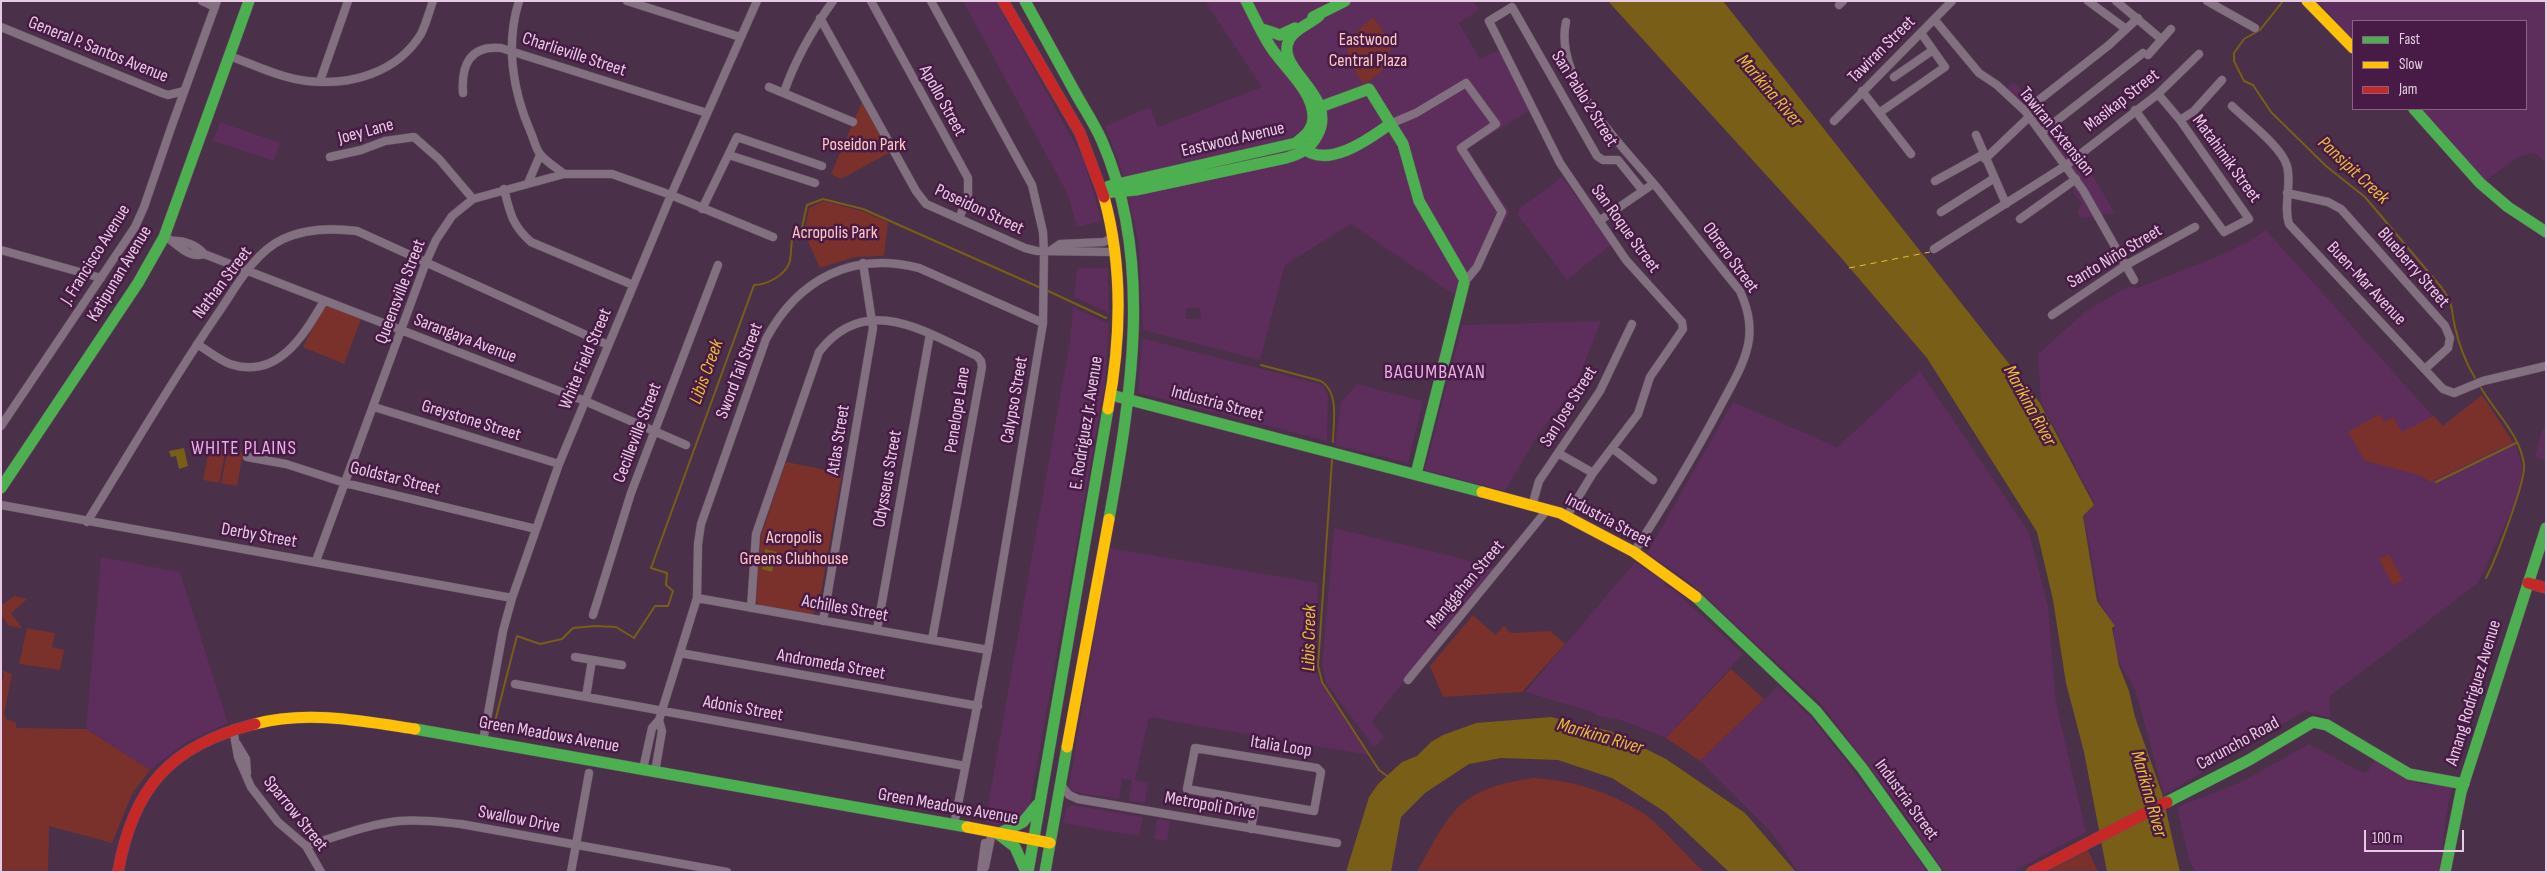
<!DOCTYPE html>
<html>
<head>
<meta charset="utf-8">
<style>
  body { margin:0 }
  #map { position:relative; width:2547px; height:873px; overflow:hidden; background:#4a3048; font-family:"Sofia Sans Condensed",sans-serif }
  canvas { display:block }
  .frame { position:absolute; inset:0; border:2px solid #e7cbe4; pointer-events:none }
  .legend { position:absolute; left:2352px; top:20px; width:175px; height:90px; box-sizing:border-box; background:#481b46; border:1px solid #886185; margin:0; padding:6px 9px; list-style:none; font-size:15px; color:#e7cbe4 }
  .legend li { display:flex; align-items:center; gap:10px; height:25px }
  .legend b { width:25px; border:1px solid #886185 }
  .scale { position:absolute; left:2364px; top:830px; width:100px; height:22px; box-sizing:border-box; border:2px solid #e7cbe4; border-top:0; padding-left:6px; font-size:15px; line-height:18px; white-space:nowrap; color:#e7cbe4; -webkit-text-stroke:4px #481b46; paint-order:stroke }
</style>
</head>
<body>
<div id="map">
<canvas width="2547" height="873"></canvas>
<div class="frame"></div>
<ul class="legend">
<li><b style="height:6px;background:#4caf50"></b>Fast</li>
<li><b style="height:6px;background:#ffc107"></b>Slow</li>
<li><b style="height:6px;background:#c62828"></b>Jam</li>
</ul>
<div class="scale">100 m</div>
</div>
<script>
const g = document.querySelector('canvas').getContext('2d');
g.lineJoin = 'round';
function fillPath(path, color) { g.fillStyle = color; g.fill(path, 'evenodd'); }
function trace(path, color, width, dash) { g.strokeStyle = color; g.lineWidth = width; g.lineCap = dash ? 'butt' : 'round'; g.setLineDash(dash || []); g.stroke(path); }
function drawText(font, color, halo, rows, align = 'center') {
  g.font = font + ' "Sofia Sans Condensed",sans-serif'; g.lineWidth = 5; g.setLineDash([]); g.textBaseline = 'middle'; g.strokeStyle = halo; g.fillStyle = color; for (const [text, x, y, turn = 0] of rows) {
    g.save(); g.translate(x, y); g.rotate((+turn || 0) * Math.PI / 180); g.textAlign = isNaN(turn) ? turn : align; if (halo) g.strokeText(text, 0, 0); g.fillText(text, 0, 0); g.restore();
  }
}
const built = new Path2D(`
  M963,1H996L1083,158L1102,221L1077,227L1068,195Z
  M1205,1H1473L1479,10L1459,23L1480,59L1502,49L1532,109L1468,149L1510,212L1477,272L1453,294L1351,224L1285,265L1260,360L1143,330L1139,245L1123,175L1105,126L1150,107L1158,127L1262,87ZM1186,308H1200L1201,319H1186Z
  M2317,1H2546V162L2534,153L2518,157L2484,182L2416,109H2526V21H2353V40Z
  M2013,82L2073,143L2115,213L2081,218L2077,211L2082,204L2074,194V181L2026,116L2003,94Z
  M220,122L280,143L274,161L213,141Z
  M1562,177L1612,244L1567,280L1517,214L1520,208Z
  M2266,230L2442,426L2482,395L2516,446L2523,467L2517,499L2478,583L2329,697L2330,718L2305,711L2164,795L2135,689L2120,664L2115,649L2113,639L2115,627L2099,601L2084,516L2095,504L2041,402L2038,354L2086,311L2129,286L2137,288L2214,258L2248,242Z
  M1077,268H1108L1109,313L1074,297Z
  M1073,307L1109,324L1105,384L1030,804L1028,810L1010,824H994L985,822L1070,341Z
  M1601,321L1576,385L1538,435L1505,491L1425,470L1462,325Z
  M1142,338L1319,384L1324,386L1328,396L1327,441L1138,393Z
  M1920,371L2029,532L2048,606L2056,703L2086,832L2013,872H1944L1902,810L1820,703L1688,581L1647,553L1733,402L1837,447Z
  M1357,384L1423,401L1408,463L1335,445L1341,402Z
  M2542,429H2546V460L2535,457Z
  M1334,528L1456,557L1495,569L1372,721L1384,738L1374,747L1326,683L1322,664Z
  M1109,548L1318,583L1315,669L1320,681L1368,755L1149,717L1135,780L1148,783L1145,803L1129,801L1132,780L1122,779L1119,799L1074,792L1069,786Z
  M101,557L180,572L228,723L186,742L150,770L86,729Z
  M1635,562L1665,582L1663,586L1673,589L1743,654L1666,738L1621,720L1598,716L1592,712L1525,692Z
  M1778,686L1812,718L1891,819L1927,872H1798L1771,832L1700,761Z
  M2309,744L2363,773L2368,771L2375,759L2422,784L2452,786L2446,816L2440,872H2196L2189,860L2177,807L2241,782Z
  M1072,805L1143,817L1139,836L1063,823L1066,809Z
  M1157,819L1170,821L1167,841L1154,839Z`);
const green = new Path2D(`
  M1373,17C1396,46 1398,64 1364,84C1339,50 1342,43 1373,17Z
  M862,102L889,153L841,179L831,174Z
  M824,201L862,211L888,222L884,256L854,257L820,268L804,233L809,208Z
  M325,304L361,319L344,364L303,347Z
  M2482,395L2513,442L2431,482L2419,475L2365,461L2348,432L2380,414L2384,422L2393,417L2402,432L2434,416L2443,426Z
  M210,446L226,449L219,483L203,480Z
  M228,449L243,453L237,486L221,483Z
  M786,462L842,473L818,609L811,615L759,606L756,601L761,536Z
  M2389,554L2403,580L2393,585L2379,559Z
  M14,596L27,599L11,613L22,628L9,626L1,615V606Z
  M1473,615L1495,635L1504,626L1511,633L1550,631L1565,644L1522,692L1443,697L1430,666Z
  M27,628L55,633L52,647L64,650L60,670L19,664Z
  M1731,669L1764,699L1700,761L1666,738Z
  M1,670L12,674L4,714L6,719L16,723V728L86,729L150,770L132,794L112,843L49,826L48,872H1V687L4,674Z
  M1534,778C1572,780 1610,792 1643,813C1663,827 1685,855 1704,872H1417C1452,809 1458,789 1534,778Z
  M2088,850L2098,872H2045Z`);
const water = new Path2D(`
  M1608,1H1723L2040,403L2094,505L2083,516L2097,601L2115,626L2112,628L2119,666L2129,691L2135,717L2162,793L2180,872H2107L2084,752L2066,683L2053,600L2037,532L1927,358L1837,253Z
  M184,448L188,466L179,469L176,456L171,457L169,451Z
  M765,549L777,552L772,572L762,569Z
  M1551,717L1610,731L1666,759L1745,813L1796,872H1729L1665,812L1612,778L1558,760L1501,758L1469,764L1425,793L1401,817L1391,872H1346L1369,797L1378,784L1402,762L1417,756L1431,742L1443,735L1476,723Z`);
const stream = new Path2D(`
  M2283,1L2260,30L2244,39L2234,53V61L2244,81L2253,85L2271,112L2326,166L2365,197L2441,287C2455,306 2450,306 2455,327C2459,345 2466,363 2475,378
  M1046,290L1106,318
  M1261,365L1321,381C1340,393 1333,423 1333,442
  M2481,388C2495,412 2521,436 2524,465C2526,481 2495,561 2486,578
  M1332,460L1318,666L1322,682L1379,770L1387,776
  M2436,482L2516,443
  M493,729L517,636L540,644L562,639L573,628L595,626L616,627L634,638L655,606H668L673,591L666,585L667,573L651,568L754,285C767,285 786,275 790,261C791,255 791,247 792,240L801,232L807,205L823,199L863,209L1041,288`);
const ferry = new Path2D(`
  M1849,268L1930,252`);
const street = new Path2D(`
  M202,1L215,7
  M519,1C505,45 513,92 531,133C534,140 536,149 540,154C546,162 557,168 564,174
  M627,1L740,37
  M871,1L968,178V195L959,219
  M931,1L1032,185L1043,232L1044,253L1043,323L988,650L954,825
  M2088,1L2126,29
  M2116,1L2161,39
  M2207,1L2255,28
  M1839,5L1843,1
  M820,18L916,191L926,204L1025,248L1037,251L1114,252
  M1934,19L1979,73L1997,85L2025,111L2083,190L2134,280
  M1566,22C1553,81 1625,148 1659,190C1686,224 1713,258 1740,291C1747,307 1751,321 1749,339C1746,362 1732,384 1721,405C1694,456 1665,504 1634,552
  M1,27L162,93L168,95L184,91
  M2148,55L2171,29
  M230,56C254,65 281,78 307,81C350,86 397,73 421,34C426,24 429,12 433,1
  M1894,77L1933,50
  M320,81L348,1
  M769,87L853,122
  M1862,91L1911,154
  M784,92C796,58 812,30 833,1
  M463,93C461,65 470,45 501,48L707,113
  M2232,106C2246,120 2282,147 2287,166C2292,185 2283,205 2289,224L2443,389L2454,393L2483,381L2546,366
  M2135,110L2224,232L2249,219L2180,120L2158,94
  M2025,111L2109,45L2138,18
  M1879,113L1945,67L1921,33
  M2180,120L2194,111L2222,80
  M1834,121L1952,1
  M1390,124L1416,113L1466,83L1496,124L1461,148L1502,212L1477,267L1468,278
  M2041,133L2143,53
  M1976,135L2006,204
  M729,155L815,183
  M330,157L361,150L385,141L414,137L439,159L473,199
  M1985,159L2028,118
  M1935,181L1984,154
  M528,183L540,155
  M504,189C510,213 512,225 531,242L633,285
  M2287,193L2328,202L2341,209L2445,326L2450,338L2448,348L2425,369
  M702,209L737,137L822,166
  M1941,212L1993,179
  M2020,219L2076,179
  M1599,221L1653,184
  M169,239C179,246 190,259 204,254
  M172,241C183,240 197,245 204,254L585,401L686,445
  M1934,249L2065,166L2158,94L2199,54
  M1,250L101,278
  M1050,251L1060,244L1104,242L1112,238
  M2052,315L2126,265L2195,227
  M197,344C207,350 219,360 230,364C278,380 304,335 324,301
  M374,407L559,464
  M1,426L135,227L144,207L171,128L217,1
  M1612,448L1653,480
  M1558,453L1593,473
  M247,457L286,464L345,483L536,529
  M1,505L512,598
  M1532,506L1539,481L1600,391L1632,324
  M1567,516L1593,473L1638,414L1650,377L1683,329L1682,322L1626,260L1560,163L1489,21L1512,7L1597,156L1603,160H1618L1643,191
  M87,522C131,451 173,378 221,309C237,285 255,252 283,239C307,228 332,228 357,231L608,345
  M316,561L426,262L436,240L452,216L473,199L564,174H612L671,195L773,237
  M697,598L988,650
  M751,608L756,534L819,352C865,292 924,331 977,356L981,361L982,367L932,640
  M593,615L631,493L718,265
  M823,621L873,328L863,263
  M877,630L930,334
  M680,653L978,706
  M575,657L622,665
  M1408,680L1547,510
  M515,684L965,766
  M586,697L592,660
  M233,729L238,757L251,787L278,822L306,846L321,872
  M483,741L503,631L512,598L559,464L671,195L757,1
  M237,744L246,759L247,773
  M1195,748L1317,768L1321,772L1314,811L1187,789Z
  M643,769L652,728L659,720L697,598L698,544L701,524L766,339C798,279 852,251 919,268L1043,323
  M655,772L662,731L659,720
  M1061,785L1069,795L1078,799L1337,843
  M1251,829L1256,801
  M306,846C336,837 368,824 399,821C420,819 440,822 461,824L727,872
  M571,872L589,773
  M981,872L985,867L992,832
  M981,872L985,843`);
const fast = new Path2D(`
  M1025,1C1042,32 1059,63 1076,94C1085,110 1095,125 1102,141C1154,260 1131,396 1109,519
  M1313,17L1345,1
  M1262,29L1280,35L1295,28
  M1320,107L1369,89L1403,144L1419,201L1463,277
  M2414,109L2480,183L2508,207L2546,232
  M1301,146C1325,171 1368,140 1390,124
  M1109,186L1296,143C1304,136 1313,130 1313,118C1314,91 1283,67 1270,46C1261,32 1254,16 1246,1
  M1103,193L1136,190L1286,158C1300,154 1310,149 1317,136C1340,95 1274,70 1289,40C1294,29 1310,24 1319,16
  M1111,395L1482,492
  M1416,474L1464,283
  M1,488L138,283L164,237L249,1
  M1696,597L1816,711L1862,768L1936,872
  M415,729L967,827
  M2167,802L2249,760L2313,722L2327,725L2409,774L2464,784
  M998,834L1023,822L1037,805
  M998,834L1015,847L1026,872
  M1028,872L1108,409
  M1045,872L1067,747
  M2445,872L2461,792L2546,528`);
const slow = new Path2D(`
  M2307,1L2353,48
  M1104,197C1123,266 1121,340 1108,409
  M1482,492L1560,513L1634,552L1696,597
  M255,724C307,710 363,721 415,729
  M1067,747L1109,519
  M967,827L1050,843`);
const jam = new Path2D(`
  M1003,1L1080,133L1104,197
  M2528,583L2546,588
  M118,872C133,787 171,745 255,724
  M2032,872L2167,802`);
const parkNames = [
  ["Eastwood",1368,40],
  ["Central Plaza",1368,61],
  ["Poseidon Park",864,145],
  ["Acropolis Park",835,233],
  ["Acropolis",794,538],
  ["Greens Clubhouse",794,559]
];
const streetNames = [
  ["General P. Santos Avenue",98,50,22],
  ["Tawiran Street",1882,50,-45],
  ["Charlieville Street",574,55,18],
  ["San Pablo 2 Street",1584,99,58],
  ["Apollo Street",942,101,61],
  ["Masikap Street",2122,101,-38],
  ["Joey Lane",366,132,-15],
  ["Tawiran Extension",2056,132,51],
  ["Eastwood Avenue",1233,140,-13],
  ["Matahimik Street",2226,159,54],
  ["Poseidon Street",979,210,25],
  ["San Roque Street",1625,229,54],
  ["J. Francisco Avenue",96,255,-58],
  ["Santo Niño Street",2115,257,-31],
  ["Obrero Street",1730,258,54],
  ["Blueberry Street",2413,268,49],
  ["Katipunan Avenue",120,274,-59],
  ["Nathan Street",223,283,-53],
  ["Buen-Mar Avenue",2366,284,47],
  ["Queensville Street",401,292,-69],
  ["Sarangaya Avenue",465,339,21],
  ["White Field Street",586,359,-67],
  ["Sword Tail Street",740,371,-69],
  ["Calypso Street",1015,400,-80],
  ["Industria Street",1217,404,15],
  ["San Jose Street",1569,407,-58],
  ["Penelope Lane",958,410,-81],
  ["Greystone Street",471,421,17],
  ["E. Rodriguez Jr. Avenue",1087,423,-81],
  ["Cecilleville Street",638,433,-69],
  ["Atlas Street",839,440,-81],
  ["Goldstar Street",395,479,14],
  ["Odysseus Street",888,479,-80],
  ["Industria Street",1608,521,28],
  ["Derby Street",259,536,10],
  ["Manggahan Street",1466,585,-50],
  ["Achilles Street",845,609,10],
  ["Andromeda Street",831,665,10],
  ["Amang Rodriguez Avenue",2474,693,-73],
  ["Adonis Street",743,709,10],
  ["Green Meadows Avenue",549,735,10],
  ["Caruncho Road",2238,744,-29],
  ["Italia Loop",1281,747,9],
  ["Industria Street",1906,800,54],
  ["Metropoli Drive",1210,806,10],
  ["Green Meadows Avenue",948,807,10],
  ["Sparrow Street",295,814,51],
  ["Swallow Drive",519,820,11]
];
const waterNames = [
  ["Marikina River",1769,91,49],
  ["Pansipit Creek",2353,171,43],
  ["Libis Creek",707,372,-70],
  ["Marikina River",2029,406,61],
  ["Libis Creek",1310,638,-89],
  ["Marikina River",1600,737,16],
  ["Marikina River",2148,794,74]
];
const quarterNames = [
  ["BAGUMBAYAN",1435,373],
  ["WHITE PLAINS",244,449]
];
fillPath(built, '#5d2d5b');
fillPath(green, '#7a312b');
fillPath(water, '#785e17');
trace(stream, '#785e17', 2);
trace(ferry, '#eabd32', 1, [6, 5]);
trace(street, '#664f63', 9);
trace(fast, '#664f63', 12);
trace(slow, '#664f63', 12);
trace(jam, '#664f63', 12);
trace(street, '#827081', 8);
trace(fast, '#4caf50', 11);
trace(slow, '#ffc107', 11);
trace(jam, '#c62828', 11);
drawText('18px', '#fdc9c0', '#481b46', parkNames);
drawText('18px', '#e7cbe4', '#481b46', streetNames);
drawText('italic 19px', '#eabd32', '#481b46', waterNames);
g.letterSpacing = '1px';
drawText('20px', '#e7afe2', '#481b46', quarterNames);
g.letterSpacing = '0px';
</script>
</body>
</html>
